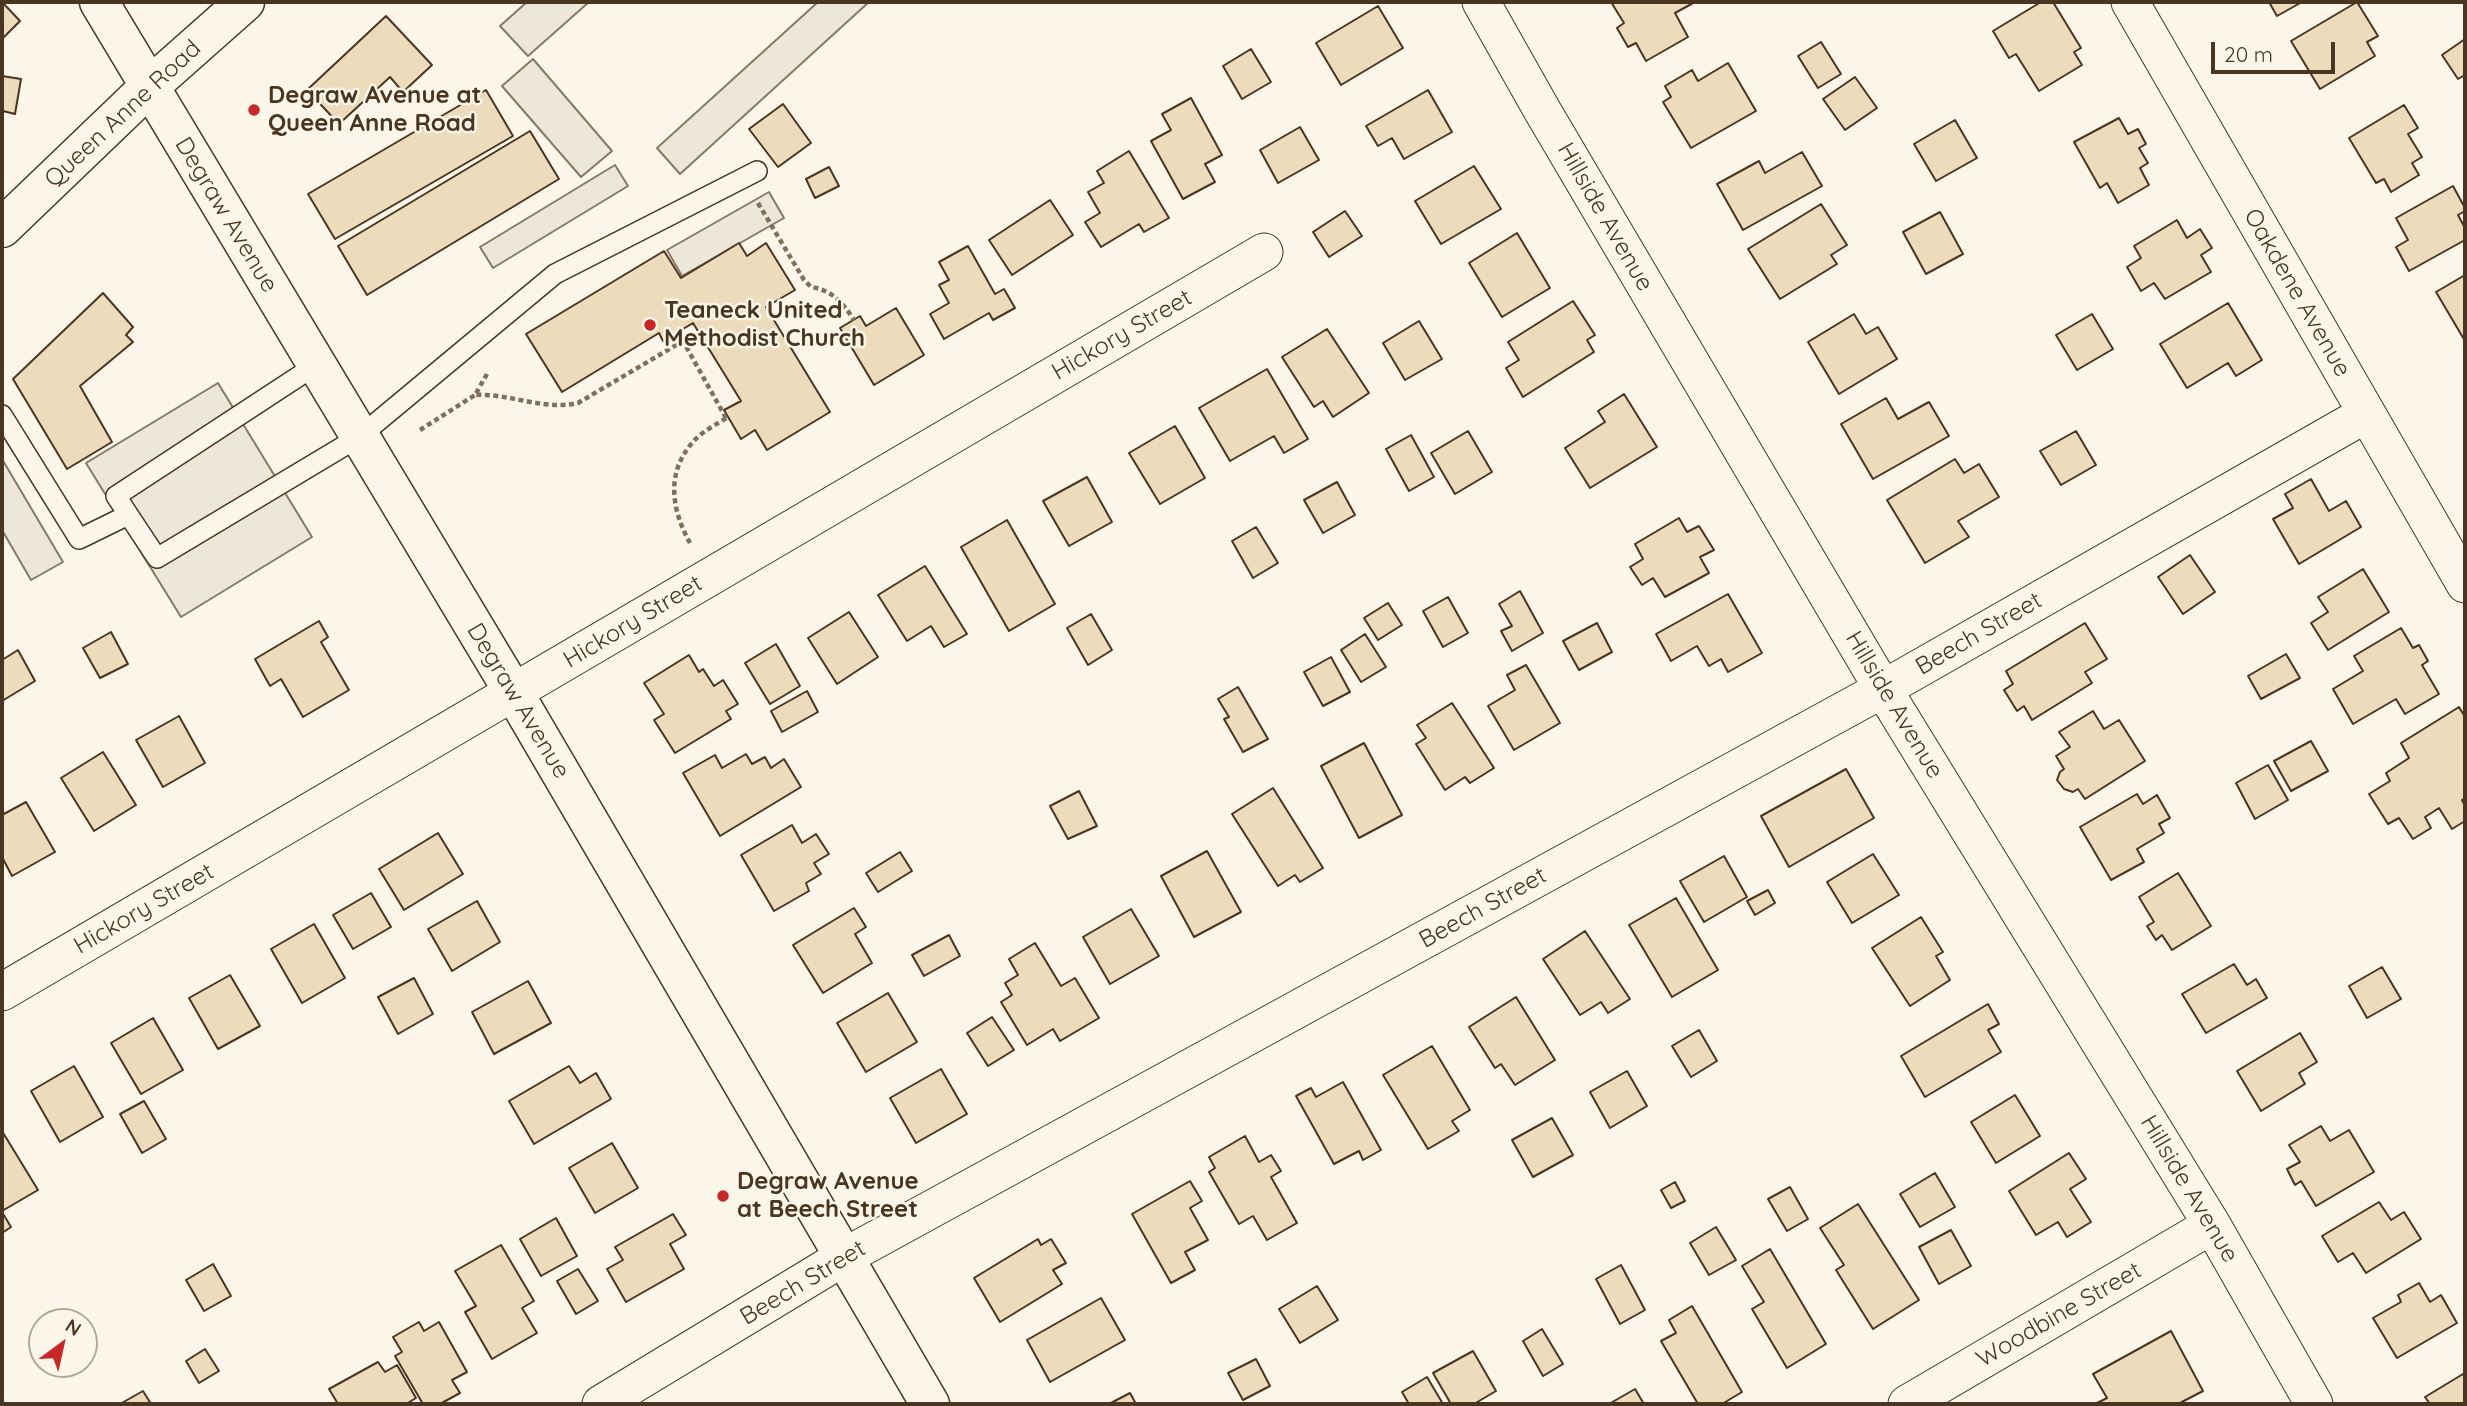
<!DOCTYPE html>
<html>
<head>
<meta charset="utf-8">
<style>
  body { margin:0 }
  #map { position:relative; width:2467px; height:1406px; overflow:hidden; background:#fbf6e9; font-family:Quicksand,sans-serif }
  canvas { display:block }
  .frame { position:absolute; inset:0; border:4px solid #4a3520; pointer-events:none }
  .north { position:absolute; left:28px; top:1308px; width:70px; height:70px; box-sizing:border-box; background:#fbf6e9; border:2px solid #b4a999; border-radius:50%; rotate:33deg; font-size:19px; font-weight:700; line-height:28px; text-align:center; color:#4a3520 }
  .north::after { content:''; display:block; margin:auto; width:24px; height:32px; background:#c62828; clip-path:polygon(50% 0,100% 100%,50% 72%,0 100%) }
  .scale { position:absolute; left:2211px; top:42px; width:124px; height:32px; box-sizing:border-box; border:4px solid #4a3520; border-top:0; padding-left:9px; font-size:21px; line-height:24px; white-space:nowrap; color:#4a3520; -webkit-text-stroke:5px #fbf6e9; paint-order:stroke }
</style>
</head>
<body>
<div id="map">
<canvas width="2467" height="1406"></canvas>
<div class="frame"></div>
<div class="north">N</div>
<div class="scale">20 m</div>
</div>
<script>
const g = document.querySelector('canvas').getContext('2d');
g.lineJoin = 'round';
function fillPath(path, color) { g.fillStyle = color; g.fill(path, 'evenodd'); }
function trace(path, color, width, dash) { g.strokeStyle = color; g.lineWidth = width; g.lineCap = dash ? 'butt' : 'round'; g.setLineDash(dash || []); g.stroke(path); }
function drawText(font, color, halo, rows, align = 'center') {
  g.font = font + ' Quicksand,sans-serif'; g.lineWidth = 5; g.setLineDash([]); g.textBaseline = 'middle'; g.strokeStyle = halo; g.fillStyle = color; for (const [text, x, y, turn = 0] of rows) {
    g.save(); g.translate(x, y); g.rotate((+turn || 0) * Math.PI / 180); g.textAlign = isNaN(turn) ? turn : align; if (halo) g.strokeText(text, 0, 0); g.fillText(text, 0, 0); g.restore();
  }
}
const parking = new Path2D(`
  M527,2H589L528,56L500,26Z
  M818,2H869L680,174L657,148Z
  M533,59L612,151L581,177L502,86Z
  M615,165L628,186L493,268L480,247Z
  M769,192L784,218L682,276L667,250Z
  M218,383L312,537L181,617L86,463Z
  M2,459L63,562L31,580L2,530Z`);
const building = new Path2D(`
  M2,2L20,21L2,39Z
  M1611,2H1695L1675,13L1688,37L1646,61L1636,43L1628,47L1617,28L1624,23Z
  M2041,2H2053L2081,48L2074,52L2082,65L2039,91L2016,54L2009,58L1993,31Z
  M2269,2H2302L2277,16Z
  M2357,2L2378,36L2367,42L2375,56L2320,89L2291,41Z
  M1378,6L1403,48L1341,85L1316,43Z
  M386,16L432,65L403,92L390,77L339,124L307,90Z
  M2465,39V75L2458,79L2442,55Z
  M1821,42L1841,74L1818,88L1798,56Z
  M1251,49L1271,82L1242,99L1223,66Z
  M1728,63L1756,111L1691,148L1663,102L1671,97L1665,86L1692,70L1698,81Z
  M2,76L21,79L15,114L3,111L2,120Z
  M1855,77L1877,108L1845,130L1823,99Z
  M486,90L513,136L335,239L308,194Z
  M1428,90L1452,132L1404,159L1392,138L1378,146L1366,126Z
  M1191,98L1222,155L1205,164L1215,182L1183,199L1151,141L1171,130L1162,114Z
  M783,104L811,143L778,167L749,129Z
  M2404,105L2418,128L2408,134L2422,157L2412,163L2419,175L2391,192L2384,179L2376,183L2349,138Z
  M2119,118L2128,134L2138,129L2146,144L2139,148L2148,163L2140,168L2149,185L2118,203L2107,183L2100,188L2074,142Z
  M1955,120L1977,158L1936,181L1914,144Z
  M1300,127L1319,160L1278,183L1260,150Z
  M530,131L559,179L367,295L338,246Z
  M1129,151L1169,218L1144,232L1139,224L1101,247L1085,222L1100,213L1088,192L1104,183L1097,171Z
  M1802,152L1822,186L1743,230L1717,184L1759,161L1765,173Z
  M1474,166L1501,209L1441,244L1415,201Z
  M829,167L839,186L815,198L806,179Z
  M2453,186L2465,208V211L2458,215L2465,228V240L2409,271L2396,247L2408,240L2396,218Z
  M1050,200L1073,235L1012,275L989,240Z
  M1821,204L1847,245L1831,255L1837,264L1780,299L1748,249Z
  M1345,211L1362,236L1329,257L1313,232Z
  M1940,212L1963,254L1926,274L1903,232Z
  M2177,220L2187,238L2200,229L2212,248L2201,255L2211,272L2165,299L2154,283L2141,291L2127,267L2141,258L2134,246Z
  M1517,233L1550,288L1502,317L1469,263Z
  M739,243L747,256L766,243L795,290L766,307L830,412L767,450L755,430L741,439L724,410L741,401L693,323L663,341L659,333L562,392L526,334L664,251L681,278Z
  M968,246L995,294L1004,289L1015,308L993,320L989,313L944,339L930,314L949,303L939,285L949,280L939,262Z
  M2465,275V341L2436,292Z
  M103,293L133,327L126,335L133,342L80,386L112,442L67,469L13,379Z
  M1573,301L1595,335L1587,340L1594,352L1523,397L1506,368L1519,360L1508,342Z
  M2228,303L2262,360L2236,376L2228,363L2187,388L2160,344Z
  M896,308L924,355L874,385L840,328L860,316L866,326Z
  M1854,314L1866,334L1878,327L1897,359L1839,394L1808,342Z
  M2092,314L2113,349L2077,370L2056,335Z
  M1419,321L1442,359L1405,380L1383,343Z
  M1327,329L1369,393L1333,417L1323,401L1314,407L1282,357Z
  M1267,369L1308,439L1284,453L1274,436L1230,461L1199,408Z
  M1624,394L1657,447L1590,488L1565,448L1605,422L1598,411Z
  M1886,398L1898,419L1929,402L1949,436L1873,479L1841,424Z
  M1175,426L1205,478L1160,504L1129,453Z
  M1468,431L1492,472L1455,494L1431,453Z
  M2076,431L2096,465L2061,485L2040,451Z
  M1411,435L1434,477L1409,491L1386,449Z
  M1955,459L1964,473L1979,464L1999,497L1958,521L1969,537L1925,563L1887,500Z
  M1087,477L1112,522L1069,546L1043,501Z
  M2311,479L2329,511L2346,501L2361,527L2299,564L2273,519L2293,508L2285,494Z
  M1337,482L1355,515L1323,533L1304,500Z
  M1679,518L1687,532L1699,526L1714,550L1700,557L1709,573L1665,597L1653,578L1642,585L1630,567L1643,559L1635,544Z
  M1007,520L1055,604L1009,631L961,547Z
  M1256,527L1278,563L1253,578L1232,541Z
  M2190,555L2215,592L2183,614L2158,577Z
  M925,566L967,634L944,647L931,626L907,641L878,595Z
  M2363,569L2389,612L2328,650L2311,623L2328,612L2318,597Z
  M1520,591L1543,633L1512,651L1501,631L1512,626L1499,604Z
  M1728,594L1762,653L1728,672L1721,659L1709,666L1697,646L1671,661L1656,634Z
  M1448,597L1468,633L1443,647L1423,611Z
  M1388,603L1402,625L1378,640L1364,618Z
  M849,612L878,657L837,684L808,638Z
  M1091,614L1112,650L1088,665L1067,628Z
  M319,621L328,637L321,642L349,690L303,717L281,679L270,686L255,659Z
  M1597,623L1612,652L1579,670L1563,641Z
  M2085,623L2107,659L2085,672L2092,683L2032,720L2024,706L2017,711L2004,690L2013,684L2006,671Z
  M2401,628L2413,648L2419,645L2428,661L2422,665L2439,694L2405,714L2396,699L2353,724L2333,689L2363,671L2354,656Z
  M111,632L128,664L100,678L83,648Z
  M1365,634L1386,667L1361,682L1341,650Z
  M776,644L800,686L770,704L745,663Z
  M18,650L35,681L2,701V660Z
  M2286,654L2300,678L2261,699L2248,676Z
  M689,655L699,672L703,669L714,686L723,680L738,704L726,711L731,719L675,753L654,720L664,714L644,683Z
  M1331,657L1350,692L1323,706L1304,672Z
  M1526,665L1560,723L1514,750L1488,706L1515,690L1507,675Z
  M1238,687L1268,739L1243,752L1224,719L1229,717L1218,699Z
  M807,691L818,712L782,732L771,711Z
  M1452,703L1494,768L1470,783L1465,777L1445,790L1416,744L1426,738L1417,725Z
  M2459,707L2465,717V798L2462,800L2465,806V821L2452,829L2439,808L2425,817L2431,828L2413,839L2399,818L2388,824L2369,794L2390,781L2386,773L2409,758L2401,743Z
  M2093,711L2104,729L2119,720L2145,761L2085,799L2078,789L2073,792L2064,789L2057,780L2060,772L2064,769L2056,756L2070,747L2059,732Z
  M179,716L205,763L163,787L136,740Z
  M2311,741L2328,771L2291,791L2274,761Z
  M1364,743L1402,815L1359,838L1321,766Z
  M103,752L136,805L94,831L61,778Z
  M746,754L752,764L765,757L771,768L784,759L801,787L720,836L683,773L715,755L722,768Z
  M2268,765L2288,800L2255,819L2236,783Z
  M1846,769L1874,818L1789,867L1761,816Z
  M1273,788L1323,868L1300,882L1295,875L1278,886L1232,814Z
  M1079,791L1097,826L1068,839L1050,806Z
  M2137,794L2143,804L2157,795L2170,818L2159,824L2164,833L2137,849L2144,862L2111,880L2080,827Z
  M26,802L55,852L12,876L2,857V815Z
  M792,825L802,843L816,834L829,854L814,863L821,874L806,883L809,891L774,911L741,855Z
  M438,833L463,874L404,910L379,869Z
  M1207,851L1241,912L1194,937L1161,876Z
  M900,852L912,871L878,892L866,873Z
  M1873,854L1899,895L1852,923L1827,882Z
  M1724,856L1747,897L1704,922L1680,881Z
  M2178,873L2211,926L2172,950L2162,935L2156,940L2147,926L2154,922L2139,897Z
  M1768,890L1775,903L1755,915L1747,901Z
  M371,893L391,927L353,949L333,915Z
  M1676,898L1718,970L1672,997L1629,925Z
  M477,901L500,942L452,971L428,929Z
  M854,908L866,927L855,934L872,963L823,993L793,945Z
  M1131,909L1159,956L1110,984L1083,937Z
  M1921,917L1943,952L1936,956L1950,980L1910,1006L1872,948Z
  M314,924L345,978L302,1003L271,949Z
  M1585,931L1630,999L1608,1013L1601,1002L1580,1015L1543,959Z
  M949,935L960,956L924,976L912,955Z
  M1035,943L1061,986L1075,978L1099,1018L1060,1041L1053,1029L1027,1045L1001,1002L1012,995L1005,983L1018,975L1009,959Z
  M2234,964L2247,985L2256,979L2267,998L2206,1033L2182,994Z
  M2382,967L2401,999L2367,1018L2349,986Z
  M230,975L260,1026L218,1049L189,998Z
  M414,978L433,1014L398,1034L378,997Z
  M528,981L551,1023L494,1054L472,1012Z
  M888,993L917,1042L866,1072L837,1023Z
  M1516,997L1555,1060L1515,1085L1501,1064L1495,1068L1469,1027Z
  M1988,1004L1999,1024L1988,1030L2001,1052L1925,1097L1901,1056Z
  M992,1017L1014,1050L988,1066L967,1033Z
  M153,1018L183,1070L141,1094L111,1043Z
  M1699,1030L1717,1061L1691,1077L1672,1046Z
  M2300,1033L2317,1062L2299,1073L2305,1084L2261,1111L2237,1071Z
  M1432,1046L1470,1110L1452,1121L1459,1131L1428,1149L1383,1075Z
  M74,1066L103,1117L60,1142L31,1091Z
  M569,1066L580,1083L596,1073L611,1099L534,1144L509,1101Z
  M941,1069L967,1114L916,1143L890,1098Z
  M1627,1071L1647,1106L1610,1128L1590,1092Z
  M1343,1082L1381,1150L1363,1160L1359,1151L1334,1164L1296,1096L1311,1088L1316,1097Z
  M2015,1095L2040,1136L1996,1163L1971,1122Z
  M144,1101L166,1139L142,1153L120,1114Z
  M1552,1118L1573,1155L1533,1177L1512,1140Z
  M2321,1126L2330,1141L2349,1130L2374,1172L2316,1206L2301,1181L2295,1185L2287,1169L2300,1162L2289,1145Z
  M2,1131L38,1190L2,1211Z
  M1245,1136L1259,1162L1271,1155L1281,1171L1271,1177L1297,1223L1267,1240L1253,1216L1239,1224L1209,1172L1215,1168L1209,1157Z
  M612,1143L638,1188L595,1213L569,1168Z
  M2069,1153L2086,1179L2070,1189L2091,1222L2067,1237L2058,1222L2036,1235L2009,1191Z
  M1935,1173L1955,1207L1920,1227L1900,1194Z
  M1190,1181L1202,1201L1190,1208L1208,1240L1185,1252L1195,1270L1171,1283L1132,1214Z
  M1675,1182L1685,1201L1671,1208L1661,1190Z
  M1790,1187L1808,1219L1787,1231L1768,1199Z
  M2379,1202L2391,1220L2404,1212L2421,1239L2366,1273L2353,1253L2338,1262L2322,1236Z
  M1858,1204L1919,1300L1873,1329L1836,1270L1844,1265L1820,1228Z
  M2,1212L11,1227L2,1233Z
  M673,1214L686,1235L670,1244L684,1269L626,1302L607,1269L623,1260L615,1247Z
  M556,1218L577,1256L541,1276L520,1239Z
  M1716,1227L1736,1260L1709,1275L1690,1243Z
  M1951,1230L1971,1266L1939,1284L1919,1247Z
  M1038,1239L1041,1245L1051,1239L1066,1263L1053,1270L1062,1284L1000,1322L974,1278Z
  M501,1245L534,1301L522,1308L537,1333L492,1359L465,1312L476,1306L455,1271Z
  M1770,1249L1826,1344L1787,1368L1752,1309L1764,1302L1742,1266Z
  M213,1264L231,1296L204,1311L186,1280Z
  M1621,1265L1645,1310L1620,1324L1596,1279Z
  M578,1269L598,1301L576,1314L557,1281Z
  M2419,1283L2430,1302L2441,1295L2457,1323L2397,1358L2373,1318L2401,1302L2398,1295Z
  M1317,1286L1338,1320L1300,1343L1279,1309Z
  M1101,1298L1125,1340L1050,1382L1027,1340Z
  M1692,1306L1742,1392L1722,1404H1698L1661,1341L1676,1333L1669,1320Z
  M419,1322L424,1331L439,1322L467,1372L452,1380L460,1393L440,1404H423L395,1356L402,1352L393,1337Z
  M1542,1329L1563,1364L1543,1376L1523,1341Z
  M2171,1331L2203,1391L2178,1404H2095L2107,1398L2093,1374Z
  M205,1349L219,1371L199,1383L186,1361Z
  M1473,1351L1496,1391L1474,1404H1451L1433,1373Z
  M1256,1359L1270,1386L1243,1400L1228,1373Z
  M378,1362L385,1372L397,1365L416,1398L406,1404H338L329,1389Z
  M2463,1374L2465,1379V1404H2430L2425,1397Z
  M1427,1377L1443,1404H1409L1402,1392Z
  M1635,1389L1644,1404H1609Z
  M143,1391L151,1404H120Z
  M1130,1393L1136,1404H1109Z`);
const path = new Path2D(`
  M758,203L804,280L811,287C832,290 843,303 854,320
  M678,332L726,418
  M487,374L475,395C510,393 543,411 578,403L683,341
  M420,430L475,395
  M690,543C672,511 665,473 693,442C701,432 717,424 728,417`);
const lane = new Path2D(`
  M316,365L116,496L157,558L359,437L555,274L757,171
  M2,415L79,539L128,515`);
const street = new Path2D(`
  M1481,2L1542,110L1883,689L2212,1225L2314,1404
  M2130,2L2465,584
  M2,992L1264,252
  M601,1404L844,1257L1883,689L2366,414
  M1907,1404L2212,1225`);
const secondary = new Path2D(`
  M99,2L514,693L930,1404
  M2,228L149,87L245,2`);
const markers = [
  [254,110,7,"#c62828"],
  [650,325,7,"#c62828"],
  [723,1196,7,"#c62828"]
];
const poiNames = [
  ["Degraw Avenue at",268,96],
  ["Queen Anne Road",268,124],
  ["Teaneck United",664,311],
  ["Methodist Church",664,339],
  ["Degraw Avenue",737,1182],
  ["at Beech Street",737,1210]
];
const streetNames = [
  ["Queen Anne Road",123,114,-43],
  ["Degraw Avenue",226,215,59],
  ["Hillside Avenue",1605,217,60],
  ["Oakdene Avenue",2297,293,60],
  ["Hickory Street",1122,335,-30],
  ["Hickory Street",633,622,-31],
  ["Beech Street",1979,634,-30],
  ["Degraw Avenue",518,701,59],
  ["Hillside Avenue",1894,705,59],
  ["Beech Street",1483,908,-29],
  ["Hickory Street",144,909,-30],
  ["Hillside Avenue",2189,1189,59],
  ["Beech Street",803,1283,-31],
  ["Woodbine Street",2059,1315,-30]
];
fillPath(parking, '#ede7d9');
trace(parking, '#887966', 2);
fillPath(building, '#ecdcbc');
trace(building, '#4a3520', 2);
trace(lane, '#4a3520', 22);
trace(street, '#4a3520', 39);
trace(secondary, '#4a3520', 41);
trace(path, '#7f6f5c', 4.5, [5, 3.5]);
trace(lane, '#fbf6e9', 19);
trace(street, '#fbf6e9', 37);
trace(secondary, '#fbf6e9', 38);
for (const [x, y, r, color] of markers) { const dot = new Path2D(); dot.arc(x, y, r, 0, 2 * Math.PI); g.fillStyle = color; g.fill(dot); trace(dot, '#fbf6e9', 2.5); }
drawText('bold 24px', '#4a3520', '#fbf6e9', poiNames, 'left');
drawText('24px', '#4a3520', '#fbf6e9', streetNames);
</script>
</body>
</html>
